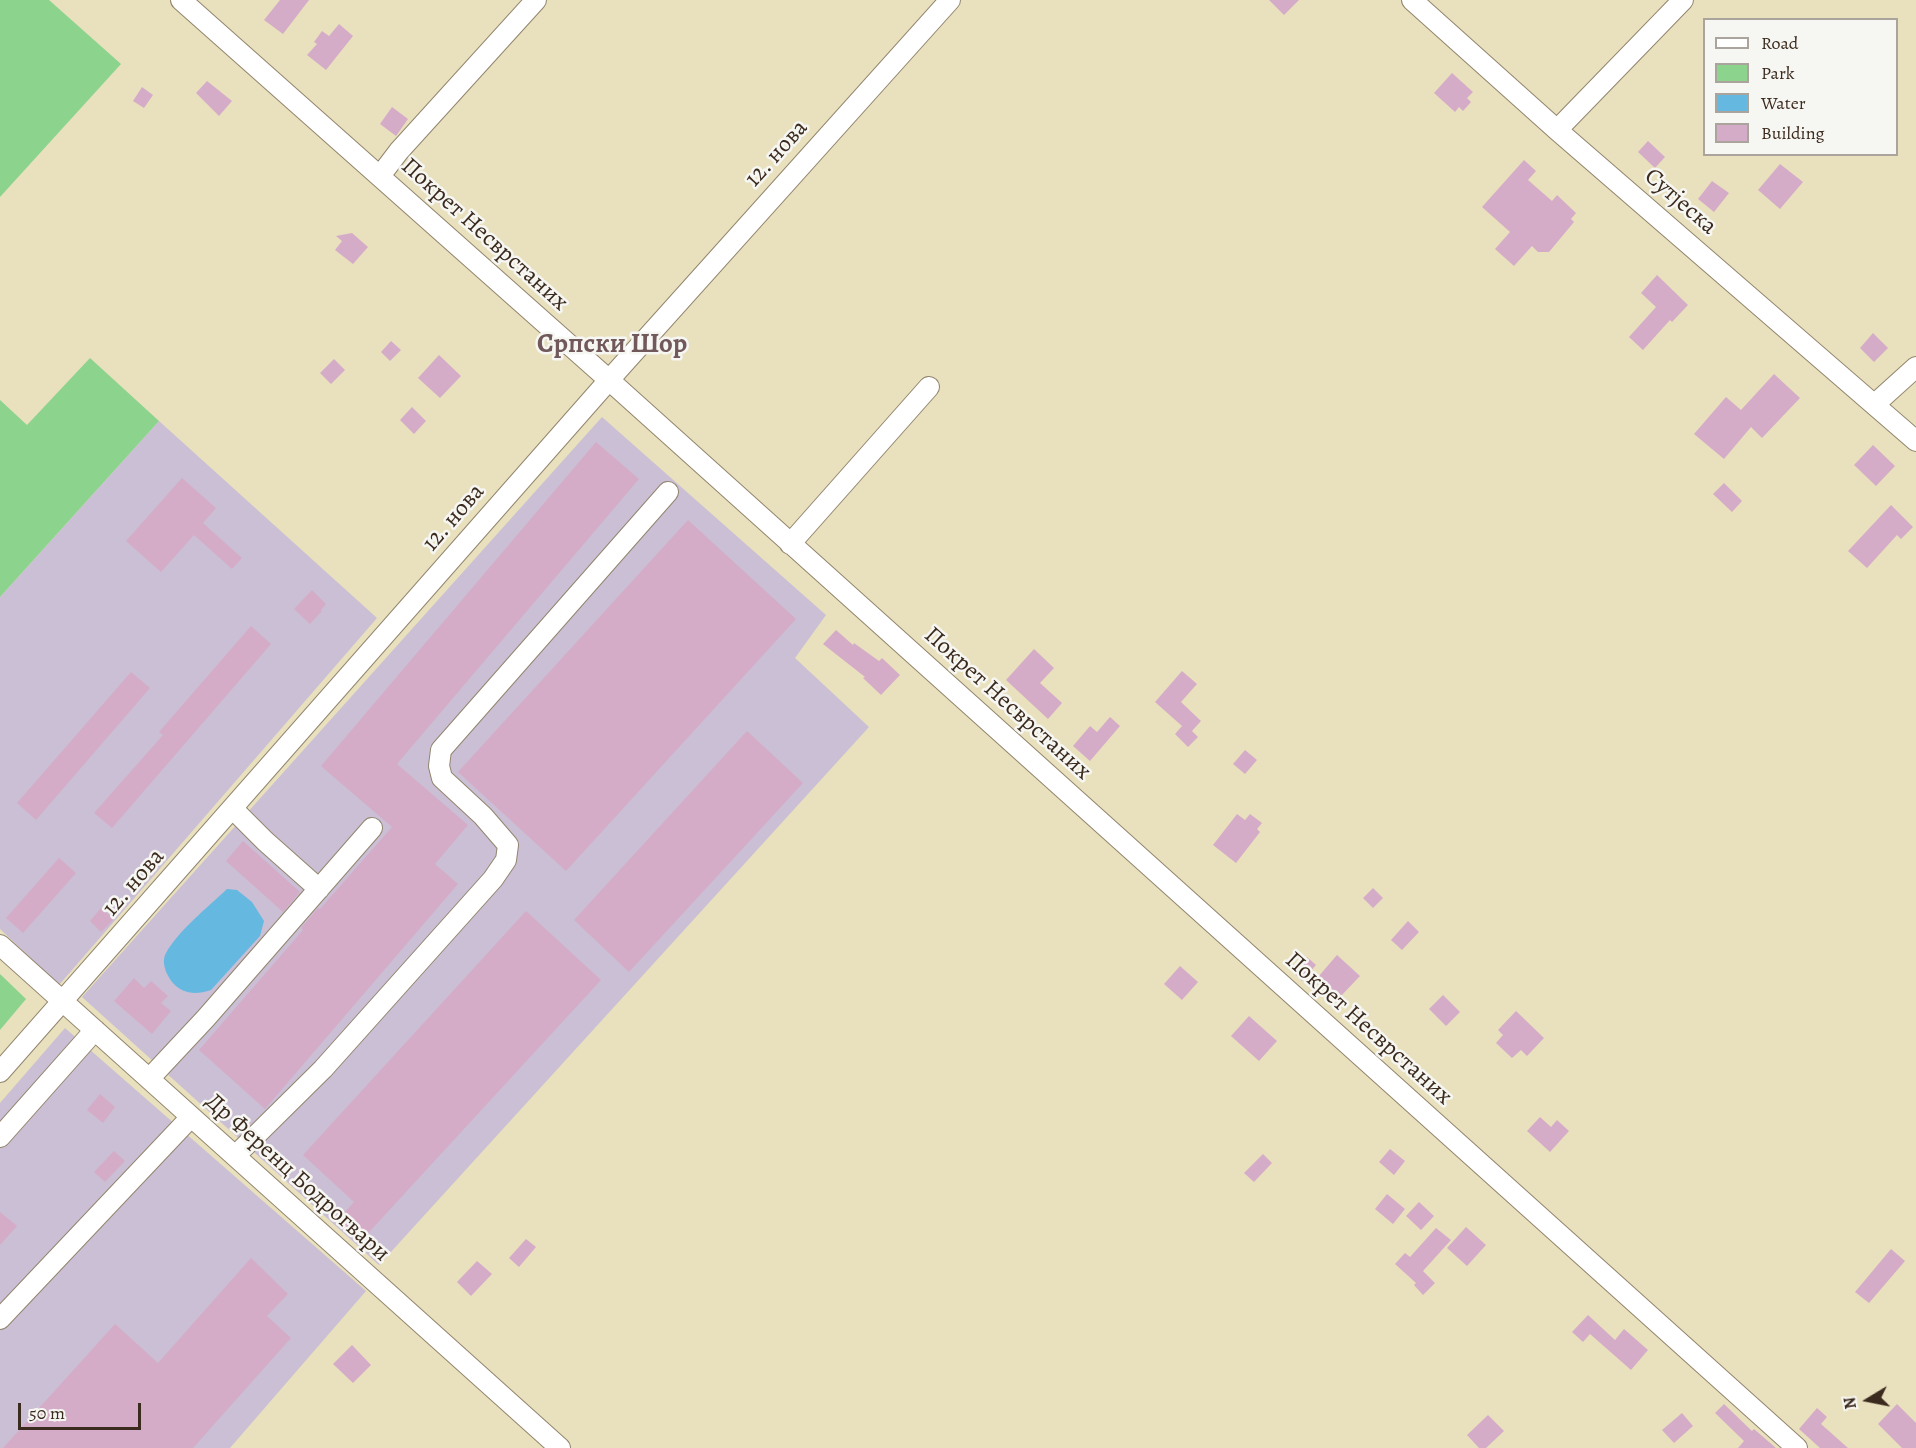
<!DOCTYPE html>
<html>
<head>
<meta charset="utf-8">
<style>
  body { margin:0 }
  #map { position:relative; width:1916px; height:1448px; overflow:hidden; background:#e9e0bd; font-family:Alegreya,serif }
  canvas { display:block }
  .legend { position:absolute; left:1703px; top:18px; width:195px; height:138px; box-sizing:border-box; background:#f6f6f2; border:2px solid #aba49d; margin:0; padding:8px 10px; list-style:none; font-size:18px; color:#3b2a1e }
  .legend li { display:flex; align-items:center; gap:12px; height:30px }
  .legend b { width:30px; border:2px solid #aba49d }
  .north { position:absolute; left:1838px; top:1370px; width:60px; height:60px; -webkit-text-stroke:4px #f6f6f2; paint-order:stroke; rotate:260deg; font-size:16px; font-weight:700; line-height:24px; text-align:center; color:#3b2a1e }
  .north::after { content:''; display:block; margin:auto; width:21px; height:27px; background:#3b2a1e; clip-path:polygon(50% 0,100% 100%,50% 72%,0 100%) }
  .scale { position:absolute; left:18px; top:1403px; width:123px; height:27px; box-sizing:border-box; border:3px solid #3b2a1e; border-top:0; padding-left:8px; font-size:18px; line-height:21px; white-space:nowrap; color:#3b2a1e; -webkit-text-stroke:4px #f6f6f2; paint-order:stroke }
</style>
</head>
<body>
<div id="map">
<canvas width="1916" height="1448"></canvas>
<ul class="legend">
<li><b style="height:8px;background:#fff"></b>Road</li>
<li><b style="height:16px;background:#8cd38e"></b>Park</li>
<li><b style="height:16px;background:#65b9e1"></b>Water</li>
<li><b style="height:16px;background:#d5acc8"></b>Building</li>
</ul>
<div class="north">N</div>
<div class="scale">50 m</div>
</div>
<script>
const g = document.querySelector('canvas').getContext('2d');
g.lineJoin = 'round';
function fillPath(path, color) { g.fillStyle = color; g.fill(path, 'evenodd'); }
function trace(path, color, width, dash) { g.strokeStyle = color; g.lineWidth = width; g.lineCap = dash ? 'butt' : 'round'; g.setLineDash(dash || []); g.stroke(path); }
function drawText(font, color, halo, rows, align = 'center') {
  g.font = font + ' Alegreya,serif'; g.lineWidth = 5; g.setLineDash([]); g.textBaseline = 'middle'; g.strokeStyle = halo; g.fillStyle = color; for (const [text, x, y, turn = 0] of rows) {
    g.save(); g.translate(x, y); g.rotate((+turn || 0) * Math.PI / 180); g.textAlign = isNaN(turn) ? turn : align; if (halo) g.strokeText(text, 0, 0); g.fillText(text, 0, 0); g.restore();
  }
}
const industrial = new Path2D(`
  M602,417L826,615L795,658L869,727L379,1265L82,997Z
  M159,421L377,618L59,985L0,929V597Z
  M65,1028L366,1291L230,1448H0V1103Z`);
const green = new Path2D(`
  M0,0H49L121,64L0,197Z
  M90,358L159,421L0,597V400L27,425Z
  M0,974L26,999L0,1030Z`);
const water = new Path2D(`
  M227,889L237,890L252,902L264,921L260,936L211,990C198,994 187,995 176,986C168,979 160,963 166,953C178,931 208,907 227,889Z`);
const building = new Path2D(`
  M280,0H309L283,34L264,20Z
  M1269,0H1299L1284,15Z
  M339,24L353,36L326,70L307,55L317,44L314,42L322,31L329,36Z
  M1452,73L1473,92L1467,98L1471,102L1463,111L1459,107L1455,112L1434,93Z
  M207,81L232,101L219,116L196,93Z
  M142,87L153,95L144,108L133,101Z
  M392,107L408,119L396,136L380,124Z
  M1648,141L1665,157L1655,168L1638,152Z
  M1524,160L1536,171L1528,180L1552,201L1557,195L1576,213L1571,219L1574,222L1549,252H1538L1532,246L1514,266L1495,249L1510,232L1482,207Z
  M1780,164L1803,182L1780,209L1758,190Z
  M1712,181L1729,193L1714,212L1698,199Z
  M352,233L368,247L353,264L335,250L342,241L336,236Z
  M1657,275L1688,305L1672,322L1670,320L1643,350L1629,337L1656,307L1641,293Z
  M1873,333L1888,348L1874,362L1860,348Z
  M391,341L401,350L390,361L381,352Z
  M439,355L461,376L440,398L418,378Z
  M334,359L345,370L331,384L320,373Z
  M1774,374L1800,398L1762,438L1751,427L1724,459L1694,434L1726,397L1741,410Z
  M412,407L426,421L414,434L400,420Z
  M596,442L639,479L397,764L468,825L435,864L458,884L265,1109L199,1050L303,930L301,928L318,908L320,909L392,827L321,766Z
  M1873,445L1895,466L1876,486L1854,465Z
  M182,478L216,508L203,523L242,558L232,569L194,535L161,572L126,541Z
  M1724,483L1742,501L1732,512L1713,494Z
  M1891,505L1913,527L1901,539L1897,535L1867,568L1848,551Z
  M688,520L796,619L566,871L458,772Z
  M312,590L326,604L321,610L322,611L310,624L294,609Z
  M251,626L271,644L112,828L94,813L163,735L159,732Z
  M836,630L853,645L854,643L879,661L882,658L900,675L881,695L863,678L865,677L823,644Z
  M1034,649L1054,668L1040,683L1062,703L1048,719L1006,680Z
  M1182,671L1197,684L1181,702L1201,721L1192,731L1198,737L1188,747L1175,734L1182,726L1155,702Z
  M131,672L150,688L36,820L17,803Z
  M1110,717L1120,726L1090,761L1073,746L1090,726L1097,732Z
  M747,731L803,783L629,972L574,920Z
  M1245,750L1257,760L1245,774L1233,764Z
  M1237,814L1245,820L1250,814L1262,823L1257,829L1260,832L1236,863L1213,845Z
  M243,841L300,892L283,912L226,861Z
  M59,858L76,873L23,933L6,918Z
  M1373,888L1383,898L1373,908L1363,898Z
  M101,908L114,919L101,932L90,921Z
  M526,911L601,980L360,1242L335,1223L354,1202L303,1155Z
  M1408,921L1419,932L1402,950L1391,940Z
  M1337,955L1360,976L1340,997L1318,977Z
  M1307,957L1316,965L1302,981L1293,972Z
  M1180,966L1198,982L1182,1000L1164,984Z
  M134,978L144,988L151,981L168,996L161,1003L171,1011L152,1034L114,1001Z
  M1443,995L1460,1012L1446,1026L1429,1009Z
  M1516,1011L1544,1038L1527,1056L1521,1050L1512,1058L1496,1043L1503,1035L1498,1030Z
  M1249,1016L1277,1041L1259,1061L1231,1036Z
  M100,1094L115,1107L103,1123L87,1110Z
  M1540,1117L1551,1127L1557,1120L1569,1131L1550,1152L1527,1131Z
  M1390,1149L1405,1161L1394,1175L1379,1162Z
  M114,1151L125,1161L105,1182L94,1172Z
  M1263,1154L1272,1163L1254,1182L1244,1173Z
  M1387,1194L1405,1209L1393,1224L1375,1209Z
  M1419,1202L1434,1216L1421,1230L1406,1216Z
  M0,1212L17,1226L0,1245Z
  M1466,1227L1486,1245L1467,1266L1447,1248Z
  M1436,1228L1451,1240L1423,1271L1435,1283L1423,1295L1414,1285L1416,1283L1395,1264L1405,1253L1410,1257Z
  M526,1239L536,1247L519,1267L509,1258Z
  M1891,1249L1905,1261L1869,1303L1855,1292Z
  M251,1258L288,1294L267,1316L291,1338L193,1448H3L115,1324L158,1363Z
  M477,1261L492,1274L471,1296L457,1282Z
  M1588,1315L1615,1340L1624,1329L1648,1350L1631,1370L1590,1334L1583,1342L1572,1332Z
  M352,1345L371,1365L353,1383L333,1364Z
  M1724,1404L1752,1431L1754,1429L1776,1448H1738L1744,1441L1715,1413Z
  M1897,1404L1916,1423V1448H1902L1878,1424Z
  M1817,1408L1827,1417L1821,1424L1848,1448H1820L1799,1429Z
  M1682,1413L1693,1426L1674,1443L1662,1430Z
  M1488,1415L1504,1431L1486,1448H1479L1467,1435Z`);
const minor = new Path2D(`
  M181,0L609,380L1797,1448
  M1412,0L1557,130L1916,441
  M1557,130L1683,0
  M380,176L399,151L536,0
  M1875,404L1916,367
  M790,544L929,387
  M233,809L265,841L319,889
  M0,945L560,1448
  M0,1072L609,380L950,0
  M149,1079L206,1018L372,828
  M0,1137L95,1030
  M235,1156L323,1069L493,879L506,860L508,845L483,816L442,778L439,766L441,750L668,492
  M0,1319L191,1117`);
const streetNames = [
  ["12. нова",777,154,-48],
  ["Сутјеска",1680,202,41],
  ["Покрет Несврстаних",484,235,42],
  ["12. нова",454,518,-49],
  ["Покрет Несврстаних",1007,704,42],
  ["12. нова",134,883,-49],
  ["Покрет Несврстаних",1368,1029,42],
  ["Др Ференц Бодрогвари",297,1178,42]
];
const quarterNames = [
  ["Српски Шор",612,345]
];
fillPath(industrial, '#cbbfd5');
fillPath(green, '#8cd38e');
fillPath(water, '#65b9e1');
fillPath(building, '#d5acc8');
trace(minor, '#92856e', 22);
trace(minor, '#fff', 20);
drawText('24px', '#3b2a1e', '#f6f6f2', streetNames);
drawText('bold 27px', '#71585a', '#f6f6f2', quarterNames);
</script>
</body>
</html>
